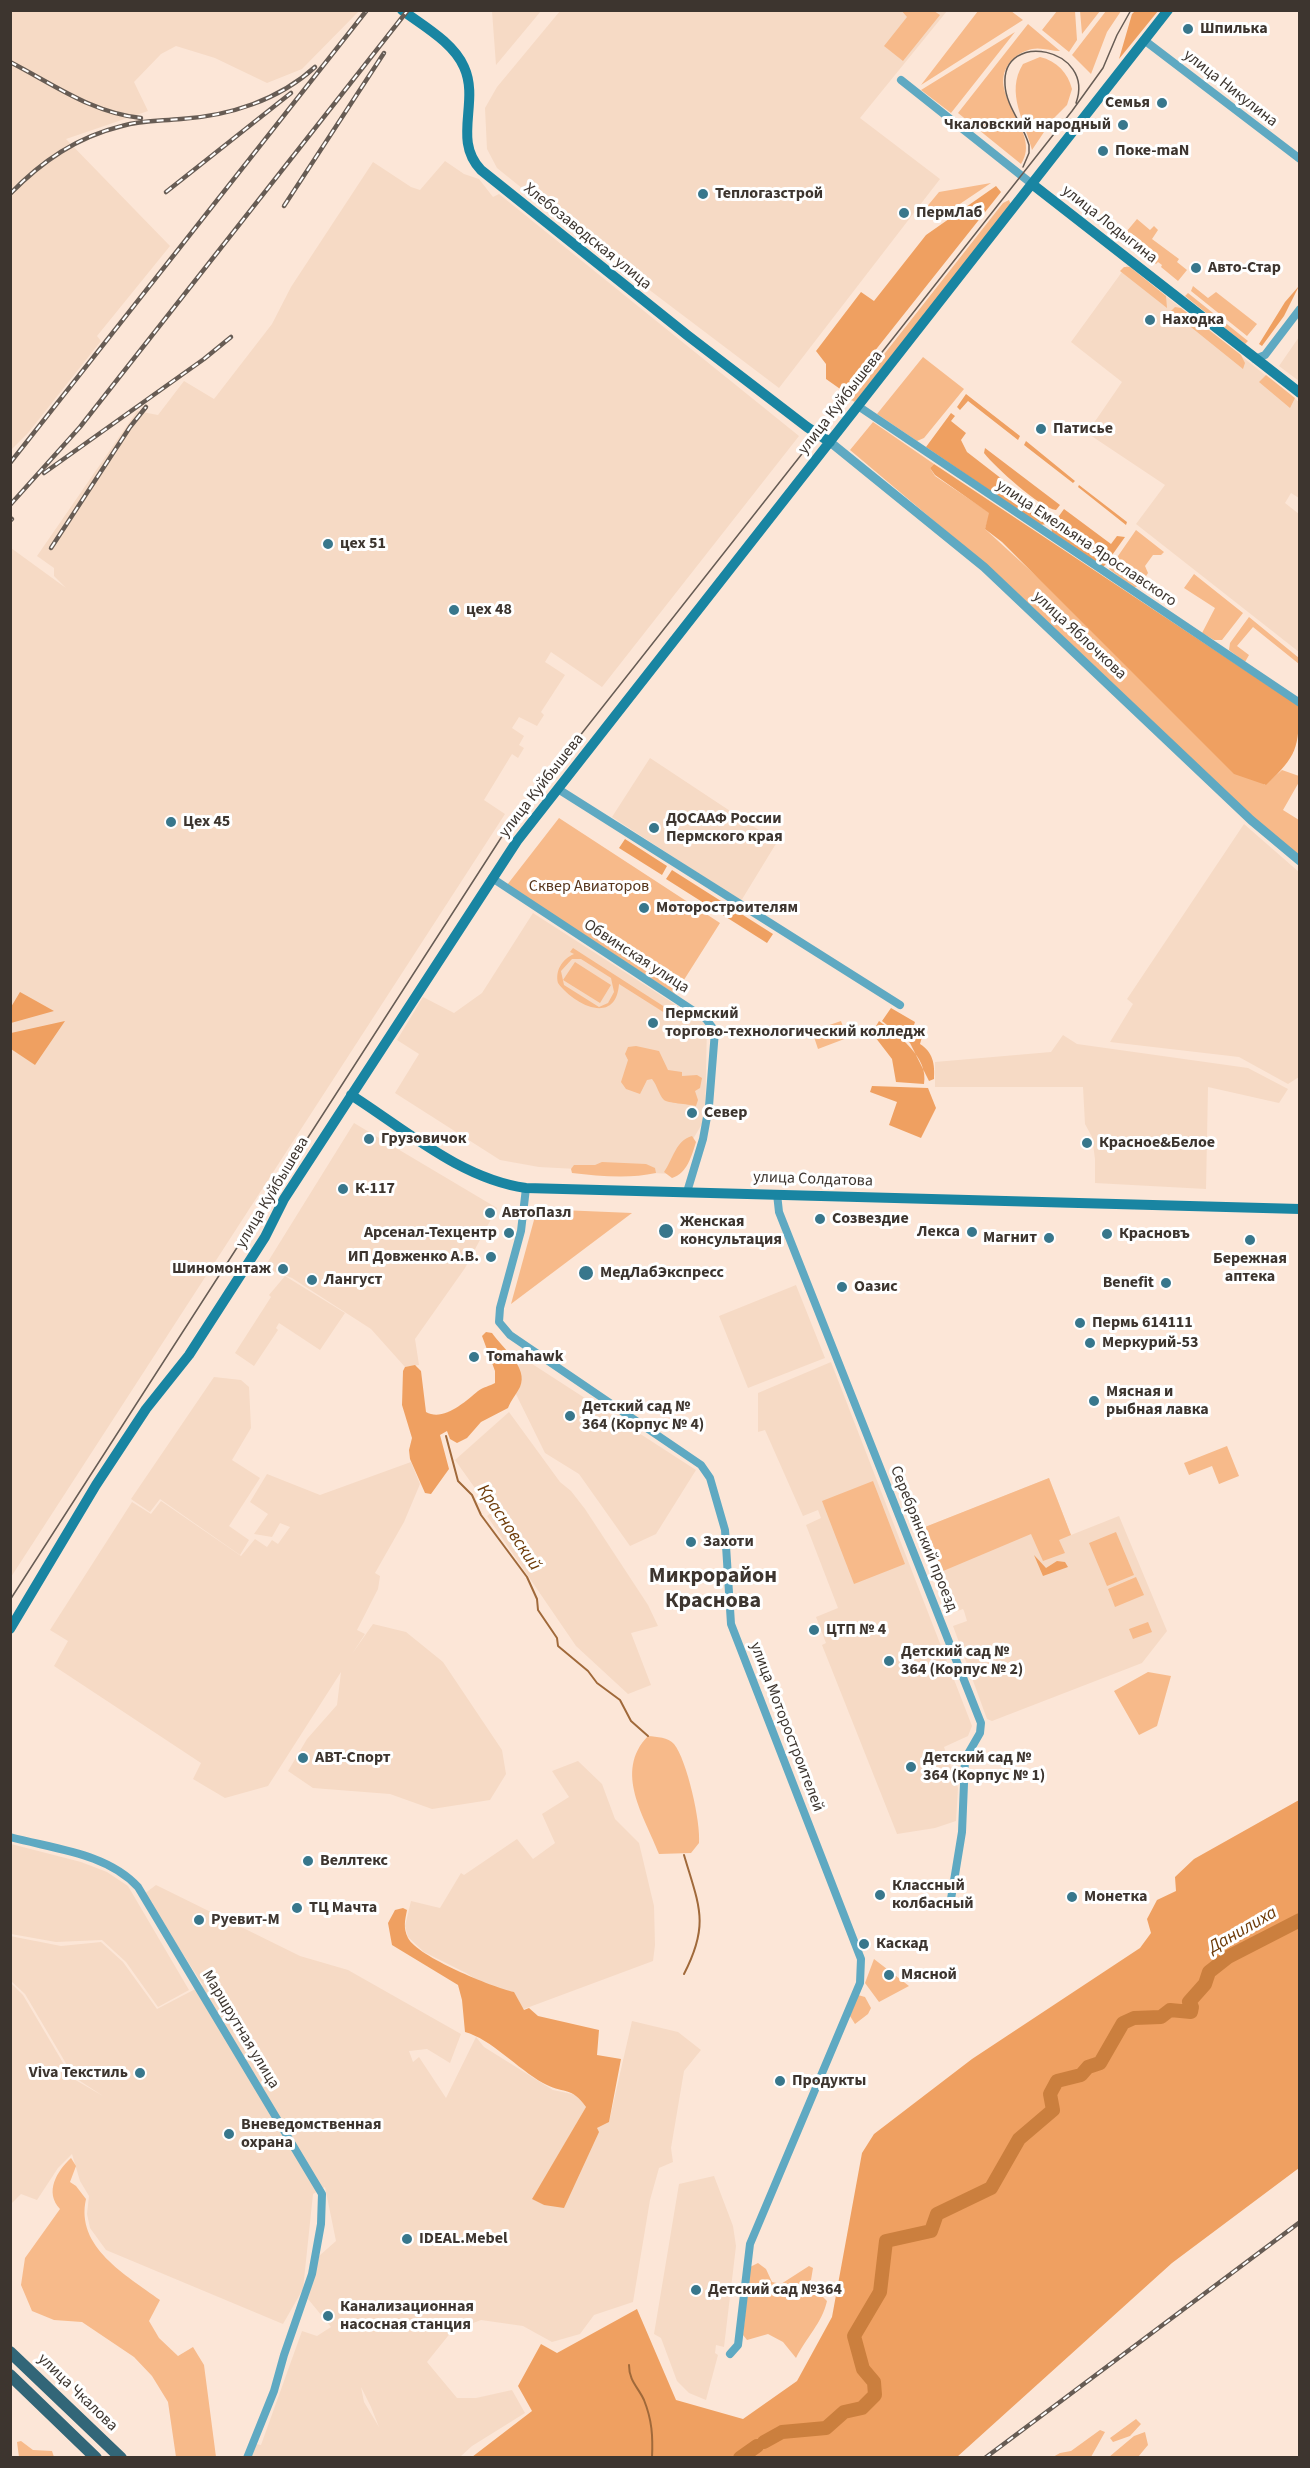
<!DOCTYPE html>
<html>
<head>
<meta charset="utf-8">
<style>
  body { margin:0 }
  #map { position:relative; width:1310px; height:2468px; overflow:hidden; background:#fce6d7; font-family:"Source Sans 3",sans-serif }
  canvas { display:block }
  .frame { position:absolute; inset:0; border:12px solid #3d352f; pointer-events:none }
</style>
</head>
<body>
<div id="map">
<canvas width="1310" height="2468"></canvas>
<div class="frame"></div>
</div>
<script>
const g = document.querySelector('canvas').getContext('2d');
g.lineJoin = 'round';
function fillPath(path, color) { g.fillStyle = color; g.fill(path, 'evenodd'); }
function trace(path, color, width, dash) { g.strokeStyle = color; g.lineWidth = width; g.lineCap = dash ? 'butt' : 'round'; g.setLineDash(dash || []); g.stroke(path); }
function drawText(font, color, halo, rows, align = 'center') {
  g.font = font + ' "Source Sans 3",sans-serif'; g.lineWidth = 6; g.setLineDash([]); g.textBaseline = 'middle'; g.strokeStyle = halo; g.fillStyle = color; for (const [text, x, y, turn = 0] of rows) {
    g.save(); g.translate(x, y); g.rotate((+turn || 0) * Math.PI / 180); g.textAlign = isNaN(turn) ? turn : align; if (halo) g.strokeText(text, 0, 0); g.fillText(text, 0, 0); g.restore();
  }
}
const built = new Path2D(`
  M11,10L359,11L302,69L267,83L215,58L176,46L161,54L134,82L148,111L66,139L170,246L97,336L101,341L28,433L11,450Z
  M492,11H541L496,65Z
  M560,11H947L860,118L940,179L779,388L627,273L497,168L487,149L485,108L497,87Z
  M445,161L464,174L479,179L493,197L499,194L799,436L602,687L551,652L545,662L565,675L541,712L544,715L537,726L519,717L512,728L524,736L519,745L524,748L518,758L512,754L484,800L505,814L11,1577V548L66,588L54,576V568L37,556L137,411L158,415L184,381L214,399L272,324L291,287L373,162L411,187L420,190Z
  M1127,265L1299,402V498L1291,493L1285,503L1299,514V652L1136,524L1165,485L1087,433L1122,382L1071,342Z
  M1299,337V381L1279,366Z
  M650,758L777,842L741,901L612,817Z
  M1244,824L1299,872V1077L1288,1084L1239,1057L1110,1042L1133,1004L1127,999Z
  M533,913L707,1025L705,1119L672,1174L539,1167L500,1160L395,1093L419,1054L397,1040L423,997L454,1013L482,993Z
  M1063,1035L1077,1044L1248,1068L1288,1089L1279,1103L1208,1087L1206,1189L1095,1183V1159L1092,1137L1085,1124L1083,1087H935V1062L1051,1052Z
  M354,1123L497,1208L465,1268L415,1339L419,1365L405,1367L371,1329L292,1278L264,1268Z
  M285,1276L345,1313L320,1350L279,1323L276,1328L278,1330L254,1366L235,1353L271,1297L269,1295Z
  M796,1285L825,1358L748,1388L719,1316Z
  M523,1358L696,1470L656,1534L630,1546L579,1474L545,1453L509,1380Z
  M831,1362L972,1726L968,1736L944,1747L958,1788L956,1821L935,1828L897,1834L822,1645L826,1643L816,1617L838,1608L806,1525L821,1518L818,1510L803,1516L765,1430L758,1432V1393Z
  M214,1377L241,1380L249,1387L251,1428L232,1460L260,1478L229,1526L249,1540L240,1555L160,1499L150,1512L131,1499Z
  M509,1412L560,1482L571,1491L585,1509L648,1605L658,1626L631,1633L651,1685L628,1694L576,1646L487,1516L492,1512L455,1460Z
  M411,1462L420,1484L404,1522L375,1573L380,1576L378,1589L357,1630L365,1634L352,1654L373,1624L406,1632L443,1662L502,1750L506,1774L490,1800L432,1809L390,1794L313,1788L288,1771L307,1739L337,1705L341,1672L268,1786L225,1798L193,1779L201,1763L54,1666L68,1641L50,1630L132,1502L151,1514L161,1501L241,1556L255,1539L267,1547L272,1540L278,1544L290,1527L280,1523L272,1537L254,1534L268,1514L250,1502L267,1474L320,1495Z
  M1049,1478L1071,1535L1119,1516L1167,1631L1142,1663L992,1721L987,1719L953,1626L967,1621L964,1611L963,1609L952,1613L919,1532L920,1529Z
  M578,1761L602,1784L615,1819L639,1843L654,1906L655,1945L653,1961L524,2009L466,1973L424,1952L408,1937L405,1926L411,1901L440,1908L461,1873L464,1875L517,1839L533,1859L555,1843L542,1814L569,1797L552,1771Z
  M11,1844L81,1862L107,1872L128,1886L189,1990L158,2007L126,1962L102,1940L56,1942L11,1934Z
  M156,1885L300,1956L348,1970L461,2034L450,2063L427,2049L409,2051L413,2062L419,2057L446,2098L476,2037L484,2047L553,2090L577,2095L586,2107L533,2199L544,2205L597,2128L609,2122L632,2021L678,2032L701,2050L684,2071L671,2148L673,2162L659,2168L650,2200L633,2302L594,2315L580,2334L552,2342L523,2326L481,2320L452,2331L427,2362L457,2398H476L512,2390L525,2413L472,2446L460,2457H251L256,2444L261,2445L302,2331L317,2336L331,2327L308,2299L319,2256L336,2241L325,2187L313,2194L303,2289L283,2324L106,2250L90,2228L87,2214L89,2196L80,2181L72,2154L58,2168L37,2200L21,2194L11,2204V1983L23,1995L72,2078L103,2096L74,2077L25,1994L11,1981L10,1936L61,1946L101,1942L123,1962L157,2009L203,1985L144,1894ZM361,2387L371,2407L379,2427L364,2402Z
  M714,2176L733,2226L736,2246L724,2347L716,2345L715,2353L718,2355L706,2400L689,2393L677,2381L661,2338L654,2334L679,2184Z`);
const green = new Path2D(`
  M901,10L934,11L940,15L903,61L884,46L907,17Z
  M978,11H1011L1023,20L921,85Z
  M1057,11H1075L1077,40L1069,52L1042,30Z
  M1080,11H1100L1082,34Z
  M1106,11H1121L1107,32L1091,74L1072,55Z
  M1028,24L1060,51C1051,51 1041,47 1032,49C1024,51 1018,54 1012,60C981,93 1044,131 1021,164L958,113Z
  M1015,32L951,113L921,90Z
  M1040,57C1057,61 1068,73 1072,89L1067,105L1052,120L1032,150C1025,121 1005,93 1023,64Z
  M991,183L939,218L920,215L939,192Z
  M1009,200L1011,205L855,402L851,400L852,395L1003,203Z
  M1137,219L1150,230L1154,226L1158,230L1152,239L1179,259L1177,262L1187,270L1178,281L1161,267L1162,265L1158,262L1156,264L1122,237Z
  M1124,267H1130L1166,296L1167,308L1120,271Z
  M1193,286L1208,298L1216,292L1257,324L1247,336L1191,291Z
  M1188,293L1248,341L1245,344L1185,296Z
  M1175,307L1181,308L1241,355L1245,363L1243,369L1171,311Z
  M923,357L964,389L924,438L917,441L877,414Z
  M1266,375L1295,398L1290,408L1259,382Z
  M873,422L934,464L930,468L935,476L990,513L985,529L1265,785L1282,770L1299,776V782L1283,810L1299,820V856L1261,825L997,574L850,450Z
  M1136,530L1164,552L1161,555H1153L1145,566L1148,573L1141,584L1134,588L1109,569Z
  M1194,574L1243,613L1222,640H1214L1202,633L1215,608L1184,588Z
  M1249,617L1299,658V664L1253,627L1237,646L1249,655L1245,662L1229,650L1230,643Z
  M559,818L720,923L675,994L507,885Z
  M573,948L671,1011L668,1015L619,984C616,1026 574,1005 558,983C555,971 562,959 574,954L570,952ZM572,959H581L611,978L614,992L608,1003L599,1007L564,985L561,971Z
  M575,962L611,985L600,1003L563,980Z
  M841,1021L847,1038L818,1049L812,1031Z
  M636,1046L659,1051L668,1070L682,1072V1076L697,1075L702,1078L700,1088L695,1091L698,1100L696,1106C688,1104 667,1103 664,1100C659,1095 657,1085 652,1079L647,1080L640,1094L626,1089L621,1082L628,1060L625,1054L628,1047Z
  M692,1136L696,1142C692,1155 687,1174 672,1178L664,1172C673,1159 676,1140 692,1136Z
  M602,1162L646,1164L655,1168L656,1173C629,1179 599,1176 572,1173L571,1169L574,1165H595Z
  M537,1209L632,1213L511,1304Z
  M1227,1446L1239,1476L1219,1484L1212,1466L1189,1475L1184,1463Z
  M1049,1478L1071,1535L1059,1540L1065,1553L1043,1561L1031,1534L936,1574L920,1529Z
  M873,1481L905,1564L854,1584L822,1501Z
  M1116,1532L1134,1575L1107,1586L1089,1543Z
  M1136,1577L1144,1595L1115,1607L1108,1589Z
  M1148,1622L1152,1632L1133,1639L1129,1629Z
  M1148,1672L1171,1676L1157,1726L1139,1735L1114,1691Z
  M648,1736C657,1737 668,1737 674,1744C687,1760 701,1823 699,1843L691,1853L659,1854C645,1817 613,1772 648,1736Z
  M874,1959L909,1986L879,2002L865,1983Z
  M858,1995L865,1997L871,2008L868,2014L855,2024L850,2016Z
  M71,2158L76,2166L70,2182L76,2186L86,2199C75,2247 126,2275 160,2300L149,2321L159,2338L178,2356L193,2347L204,2365L216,2457H176L168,2402L152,2376L134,2357L82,2322L54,2320L32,2311L21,2285L25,2258L60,2209C44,2192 57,2171 71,2158Z
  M758,2263L766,2269L772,2282L781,2284L809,2266L813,2268L811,2280L798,2290L805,2294L817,2291L827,2301C822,2323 806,2338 796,2358L783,2342L768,2334L747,2340L743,2335L750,2267Z
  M1136,2419L1141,2424L1130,2436L1113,2442L1110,2438Z
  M1100,2430L1105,2432L1091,2457H1053L1060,2453L1071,2451Z
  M1145,2432L1148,2445L1138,2457H1109L1134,2436Z
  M21,2441L33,2450L52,2451L54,2457H19L17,2442Z`);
const forest = new Path2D(`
  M1135,11H1158L1119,59L1132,14Z
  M996,186L1001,192L843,391L826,379V364L816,351L861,292L874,301L926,235Z
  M1299,286L1284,316L1262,346L1259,344L1285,302Z
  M966,394L1020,436L1018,440L968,401L960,410L957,407Z
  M951,413L955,416L951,421L966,433L961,440L967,452L1051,517L1047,524L1040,525L926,447Z
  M1026,441L1075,481L1073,483L1024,445Z
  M985,448L1060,505L1056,510C1040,508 995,467 984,453Z
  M934,464L1299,706C1299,748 1297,756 1266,785L1234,774L1002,542L985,529L989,513L935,475L930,468Z
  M1079,485L1127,522L1126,525L1078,487Z
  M1064,509L1111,544L1117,536L1125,537L1105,565L1103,567L1052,532L1051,527Z
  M625,839L667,866L662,875L619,848Z
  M672,870L773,934L767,943L666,879Z
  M20,992L54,1011L11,1023V1007Z
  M891,1008L915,1022L912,1031L922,1037L920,1044C933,1052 935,1064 934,1079L929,1081L910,1043L882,1021Z
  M65,1021L35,1065L11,1049V1033Z
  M879,1021C898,1035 929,1057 924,1084L896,1082L892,1059L872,1033Z
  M872,1086L928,1088L936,1108L921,1138L889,1125L897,1102L870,1092Z
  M486,1332L492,1333C502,1348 529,1367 520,1387C516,1395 511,1400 508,1408L481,1422L467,1438L457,1443L450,1439L447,1431L440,1435L449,1469L431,1494L425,1493L410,1459L409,1450L412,1438L402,1405L403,1371L405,1367L415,1365L421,1371L426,1412C443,1422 465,1402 478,1391C483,1387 490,1386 495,1383V1371L482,1336Z
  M1034,1555L1046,1568L1057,1561L1065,1562L1068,1567L1043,1576Z
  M1299,1800V2168L1172,2263L957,2457H472L532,2411L518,2386L541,2344L557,2353L637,2309L676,2400L743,2419L797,2381L832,2317L862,2153L874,2134L972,2059L1140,1948L1151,1933L1147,1919L1157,1900L1176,1891L1175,1877L1194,1859Z
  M403,1908L407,1910C405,1920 403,1928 408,1938C418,1957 492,1987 514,1992L524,2010L529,2008L538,2016L599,2030L597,2055L621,2059L609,2122L597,2128L599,2132L564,2208L544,2205L532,2199L586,2107C572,2086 562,2094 543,2083C518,2069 491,2039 465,2032L462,2000L458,1985L392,1945L388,1923L395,1910Z`);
const stream = new Path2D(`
  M446,1436L458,1481L472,1495L481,1515L527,1577L537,1599L538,1610L557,1638L558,1646L588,1671L597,1683L620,1700L631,1721L648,1736
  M684,1855C699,1906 710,1924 684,1974
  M629,2365C629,2381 638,2387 644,2400C652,2420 653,2436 652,2458`);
const river = new Path2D(`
  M764,2442L782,2432L826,2428L844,2412L862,2408L875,2395L874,2382L863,2369L854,2336L880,2292L886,2241L931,2231L937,2214L991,2188L1019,2139L1053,2110L1050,2094L1057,2081L1081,2075L1088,2067L1100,2063L1123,2023L1134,2018L1161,2017L1170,2010L1191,2012L1192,2007L1189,2002L1205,1984L1209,1972L1228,1957L1300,1920
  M740,2458L757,2446`);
const minor = new Path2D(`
  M1144,40L1300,159
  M901,80L1032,184
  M1255,359L1265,355L1300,309
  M858,406L1300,703
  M558,789L900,1005
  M492,878L706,1019L715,1031L709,1106L703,1139L687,1192
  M526,1188L521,1231L500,1308L499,1322L510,1335L701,1465L710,1478L725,1530L731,1624L861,1959L860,1983L750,2244L738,2345L730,2354
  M777,1194L779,1212L981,1723L980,1733L965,1759L962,1832L951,1899
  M10,1837C54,1849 107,1853 138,1887L322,2194L321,2224L312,2274L284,2355L274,2391L247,2458`);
const tertiary = new Path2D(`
  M830,442L984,567L1251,820L1300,861`);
const secondary = new Path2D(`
  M402,10C423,26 453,42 464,67C480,102 452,140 481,170L687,335L807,427L830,442
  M1032,184L1300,393
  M351,1095C406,1130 461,1179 526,1188L1300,1209
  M10,1629L96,1485L146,1409L189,1355L265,1237L284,1199L517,841L1168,10`);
const primary = new Path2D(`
  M10,2352L121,2458
  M10,2375L96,2458`);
const tram = new Path2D(`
  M1023,167L1029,153V145C1023,124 1006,106 1005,85C1001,29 1096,48 1076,103
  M10,1600L508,827L1072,111L1103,68L1117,35L1131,10`);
const rail = new Path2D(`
  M10,62C53,84 92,113 141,118
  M166,192L291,93
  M10,194C42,161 77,137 122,126C142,120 161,121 181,119C229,116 279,100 315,67
  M284,206L384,53
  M10,463L367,10
  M44,473L204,359L231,337
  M10,505L80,427L408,10
  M10,521L12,519
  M51,548L130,427L146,407
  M985,2458L1300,2222`);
const markers = [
  [1188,29,6,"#38778c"],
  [1162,103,6,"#38778c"],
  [1123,125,6,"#38778c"],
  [1103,151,6,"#38778c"],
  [703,194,6,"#38778c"],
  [904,213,6,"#38778c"],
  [1196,268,6,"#38778c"],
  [1150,320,6,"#38778c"],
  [1041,429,6,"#38778c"],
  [328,544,6,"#38778c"],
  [454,610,6,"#38778c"],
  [171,822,6,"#38778c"],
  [654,828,6,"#38778c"],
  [644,908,6,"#38778c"],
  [653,1023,6,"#38778c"],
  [692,1113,6,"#38778c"],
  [369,1139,6,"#38778c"],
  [1087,1143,6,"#38778c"],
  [343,1189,6,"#38778c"],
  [490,1213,6,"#38778c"],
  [820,1219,6,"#38778c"],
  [666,1231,8,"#38778c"],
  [972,1232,6,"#38778c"],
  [509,1233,6,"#38778c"],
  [1107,1234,6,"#38778c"],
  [1049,1238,6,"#38778c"],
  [1250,1240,6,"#38778c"],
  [491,1257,6,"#38778c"],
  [283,1269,6,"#38778c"],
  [586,1273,8,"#38778c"],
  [312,1280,6,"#38778c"],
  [1166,1283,6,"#38778c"],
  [842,1287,6,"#38778c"],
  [1080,1323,6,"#38778c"],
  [1090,1343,6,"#38778c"],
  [474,1357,6,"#38778c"],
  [1094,1401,6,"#38778c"],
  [570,1416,6,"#38778c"],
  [691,1542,6,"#38778c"],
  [814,1630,6,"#38778c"],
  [889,1661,6,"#38778c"],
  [303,1758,6,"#38778c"],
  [911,1767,6,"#38778c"],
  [308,1861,6,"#38778c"],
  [880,1895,6,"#38778c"],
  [1072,1897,6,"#38778c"],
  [297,1908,6,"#38778c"],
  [199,1920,6,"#38778c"],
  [864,1944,6,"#38778c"],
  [889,1975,6,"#38778c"],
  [140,2073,6,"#38778c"],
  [780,2081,6,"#38778c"],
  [229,2134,6,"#38778c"],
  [407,2239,6,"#38778c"],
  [696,2290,6,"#38778c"],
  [328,2316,6,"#38778c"]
];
const poiNames = [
  ["Шпилька",1200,29],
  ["Семья",1150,103,"right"],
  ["Чкаловский народный",1111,125,"right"],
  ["Поке-maN",1115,151],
  ["Теплогазстрой",715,194],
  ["ПермЛаб",916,213],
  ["Авто-Стар",1208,268],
  ["Находка",1162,320],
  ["Патисье",1053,429],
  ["цех 51",340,544],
  ["цех 48",466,610],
  ["ДОСААФ России",666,819],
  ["Пермского края",666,837],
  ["Цех 45",183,822],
  ["Моторостроителям",656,908],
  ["Пермский",665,1014],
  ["торгово-технологический колледж",665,1032],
  ["Север",704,1113],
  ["Грузовичок",381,1139],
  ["Красное&Белое",1099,1143],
  ["К-117",355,1189],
  ["АвтоПазл",502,1213],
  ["Созвездие",832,1219],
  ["Женская",680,1222],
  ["консультация",680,1240],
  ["Лекса",960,1232,"right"],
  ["Арсенал-Техцентр",497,1233,"right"],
  ["Красновъ",1119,1234],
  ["Магнит",1037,1238,"right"],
  ["ИП Довженко А.В.",479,1257,"right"],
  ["Бережная",1250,1259,"center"],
  ["аптека",1250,1277,"center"],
  ["Шиномонтаж",271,1269,"right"],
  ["МедЛабЭкспресс",600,1273],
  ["Лангуст",324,1280],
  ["Benefit",1154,1283,"right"],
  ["Оазис",854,1287],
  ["Пермь 614111",1092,1323],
  ["Меркурий-53",1102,1343],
  ["Tomahawk",486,1357],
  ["Мясная и",1106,1392],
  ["рыбная лавка",1106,1410],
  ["Детский сад №",582,1407],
  ["364 (Корпус № 4)",582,1425],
  ["Захоти",703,1542],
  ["ЦТП № 4",826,1630],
  ["Детский сад №",901,1652],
  ["364 (Корпус № 2)",901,1670],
  ["АВТ-Спорт",315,1758],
  ["Детский сад №",923,1758],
  ["364 (Корпус № 1)",923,1776],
  ["Веллтекс",320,1861],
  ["Классный",892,1886],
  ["колбасный",892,1904],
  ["Монетка",1084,1897],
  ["ТЦ Мачта",309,1908],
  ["Руевит-М",211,1920],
  ["Каскад",876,1944],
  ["Мясной",901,1975],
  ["Viva Текстиль",128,2073,"right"],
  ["Продукты",792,2081],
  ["Вневедомственная",241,2125],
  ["охрана",241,2143],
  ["IDEAL.Mebel",419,2239],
  ["Детский сад №364",708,2290],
  ["Канализационная",340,2307],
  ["насосная станция",340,2325]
];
const streetNames = [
  ["улица Никулина",1230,89,38],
  ["улица Лодыгина",1109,225,38],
  ["Хлебозаводская улица",587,237,39],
  ["улица Куйбышева",841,403,-52],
  ["улица Емельяна Ярославского",1086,544,34],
  ["улица Яблочкова",1079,636,43],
  ["улица Куйбышева",542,786,-52],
  ["Обвинская улица",636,957,33],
  ["улица Солдатова",813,1180,2],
  ["улица Куйбышева",273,1193,-59],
  ["Серебрянский проезд",923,1539,68],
  ["улица Моторостроителей",786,1727,69],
  ["Маршрутная улица",240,2030,59],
  ["улица Чкалова",77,2393,44]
];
const parkNames = [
  ["Сквер Авиаторов",589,887]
];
const waterNames = [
  ["Красновский",508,1528,56],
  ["Данилиха",1243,1931,-30]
];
const districtNames = [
  ["Микрорайон",713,1577],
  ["Краснова",713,1602]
];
fillPath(built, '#f6dac5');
fillPath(green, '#f7ba8a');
fillPath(forest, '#efa061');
trace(stream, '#a0693a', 2);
trace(river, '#cb7f3e', 14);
trace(minor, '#5fa9c2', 8);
trace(tertiary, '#5fa9c2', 9);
trace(secondary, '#1985a2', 10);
trace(primary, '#326678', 12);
trace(tram, '#675c54', 1.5);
trace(rail, '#675c54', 4.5);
trace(rail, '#fff', 2, [7]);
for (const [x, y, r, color] of markers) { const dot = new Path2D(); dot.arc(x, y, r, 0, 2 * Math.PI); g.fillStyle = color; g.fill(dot); trace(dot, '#fff', 2); }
drawText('bold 16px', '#3d352f', '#fff', poiNames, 'left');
drawText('16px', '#3d352f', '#fff', streetNames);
drawText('16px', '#56351b', '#fff', parkNames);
drawText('italic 18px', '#6d3a07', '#fff', waterNames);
drawText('bold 22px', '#3d352f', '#fff', districtNames);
</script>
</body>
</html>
